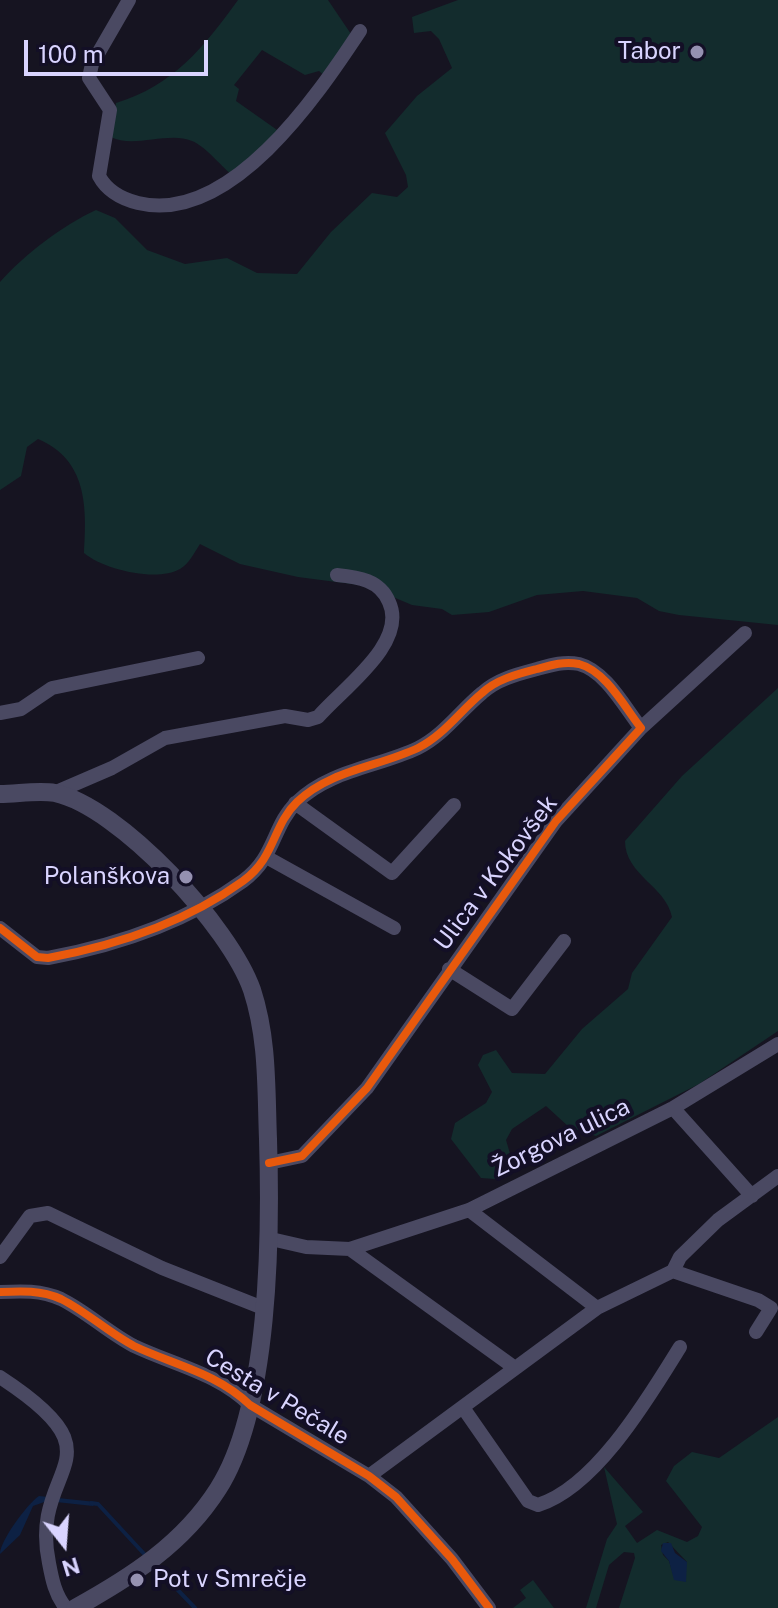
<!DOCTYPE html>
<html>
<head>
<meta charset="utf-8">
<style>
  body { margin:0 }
  #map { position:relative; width:778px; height:1608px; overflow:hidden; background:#161421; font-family:"Public Sans",sans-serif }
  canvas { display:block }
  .north { position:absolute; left:24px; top:1504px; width:80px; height:80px; -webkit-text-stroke:6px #130f26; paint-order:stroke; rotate:163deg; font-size:22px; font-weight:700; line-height:32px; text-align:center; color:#d9d4ff }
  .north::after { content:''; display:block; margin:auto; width:28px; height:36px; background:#d9d4ff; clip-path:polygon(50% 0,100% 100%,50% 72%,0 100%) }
  .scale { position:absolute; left:24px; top:40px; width:184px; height:36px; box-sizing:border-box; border:4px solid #d9d4ff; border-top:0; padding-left:10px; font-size:24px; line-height:28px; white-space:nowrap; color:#d9d4ff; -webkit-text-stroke:6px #130f26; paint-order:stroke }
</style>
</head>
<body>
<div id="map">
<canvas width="778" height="1608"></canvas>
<div class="north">N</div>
<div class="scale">100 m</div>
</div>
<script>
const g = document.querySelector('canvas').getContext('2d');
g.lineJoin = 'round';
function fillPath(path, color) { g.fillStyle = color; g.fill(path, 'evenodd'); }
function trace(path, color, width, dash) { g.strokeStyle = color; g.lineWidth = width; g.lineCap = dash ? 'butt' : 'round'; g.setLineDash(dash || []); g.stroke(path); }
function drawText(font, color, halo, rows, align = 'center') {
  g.font = font + ' "Public Sans",sans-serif'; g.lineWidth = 8; g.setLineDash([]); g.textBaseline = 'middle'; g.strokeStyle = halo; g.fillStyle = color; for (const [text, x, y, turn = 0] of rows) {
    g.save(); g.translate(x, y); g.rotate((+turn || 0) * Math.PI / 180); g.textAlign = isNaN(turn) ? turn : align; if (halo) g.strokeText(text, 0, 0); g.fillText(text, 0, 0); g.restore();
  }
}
const green = new Path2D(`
  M238,0H328L353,37L325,76L319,71L305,75L262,50L234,85L239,89L236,101L280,132L231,174C220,165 205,146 192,141C168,131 133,149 111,137L116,103C173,86 204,47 238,0Z
  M458,0H778V625L679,615L659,611L637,598L583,591L537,595L489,612L452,615L442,609L412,605L367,586L298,577L240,564L200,544C194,553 189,564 180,569C157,582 104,570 84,553C87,506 87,460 38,439L27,447L21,476L0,490V282C24,255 63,225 96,210L115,218L147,250L185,264L227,258L257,273L297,274L331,232L372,193L397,197L408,187L406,175L385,133L417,96L452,68L439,39L431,31L414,33L412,17Z
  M778,688V1031L699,1084L596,1136L569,1127L546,1106L512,1129L506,1140L514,1167L495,1179L481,1178L451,1139L455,1123L486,1103L492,1092L478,1065L483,1055L496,1050L512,1073L545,1074L582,1029L628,989L632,973L672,917C666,886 625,875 625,841L682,776Z
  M778,1417V1608H619L635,1558L634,1553L624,1552L609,1565L596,1608H586L607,1539L617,1524L604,1467L643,1512L625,1526L637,1543L657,1530L687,1542L698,1536L702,1527L666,1481L674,1466L692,1452L719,1458ZM668,1542L687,1562L675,1580L669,1561L663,1555L661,1545Z
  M533,1580L554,1608H513L526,1598L520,1590Z`);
const water = new Path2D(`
  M39,1496L96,1502L93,1506L47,1501L33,1506L20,1535L0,1554C0,1541 27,1504 39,1496Z
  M663,1543H671L675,1553L687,1562L686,1582L674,1580L669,1561L661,1551Z`);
const stream = new Path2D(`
  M91,1503L98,1504L147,1557
  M152,1563L195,1608`);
const minor = new Path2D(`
  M129,0L92,64L89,78L110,110L99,176C107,191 122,199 138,203C230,225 317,96 360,31
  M0,713L21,709L52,688L198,658
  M641,728L745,633
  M54,793L112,768L165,738L285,716L308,720L318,717C343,688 408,643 389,602C380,580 358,577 337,575
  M295,803L392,873L454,805
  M268,858L394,928
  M0,928L37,957L48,958C118,945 185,923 243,881C276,857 272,826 297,802C330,770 378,767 418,748C444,735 460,711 482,693C497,679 518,674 537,669C551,665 564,661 579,664C606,671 625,708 641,728L556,821L367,1088L302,1156L269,1163
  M449,969L512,1009L564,941
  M673,1108L752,1196
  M469,1210L597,1308
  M271,1239L306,1247L350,1249L469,1210L673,1108L778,1044
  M350,1249L515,1368
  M0,1257L30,1216L48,1213L162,1268L263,1308
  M673,1271L758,1300L771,1308L756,1332
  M0,1292C21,1291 41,1290 61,1299C87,1312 109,1333 134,1346C174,1365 217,1373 250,1405L369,1476L396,1497L452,1559L489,1608
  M0,1377C129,1461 28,1464 49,1563C52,1579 55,1595 66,1608
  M464,1409L528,1501L538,1505C596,1487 649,1397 680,1347
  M369,1476L597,1308L673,1271L680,1257L718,1220L778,1176`);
const tertiary = new Path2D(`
  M0,794C17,794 38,790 55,793C120,807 230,927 252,990C268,1039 266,1088 268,1139C271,1235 270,1408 218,1489C183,1544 131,1577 75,1608`);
const cycleway = new Path2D(`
  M0,928L37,957L48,958C118,945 185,923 243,881C276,857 272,826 297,802C330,770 378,767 418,748C444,735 460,711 482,693C497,679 518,674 537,669C551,665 564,661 579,664C606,671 625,708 641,728L556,821L367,1088L302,1156L269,1163
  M0,1292C21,1291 41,1290 61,1299C87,1312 109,1333 134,1346C174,1365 217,1373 250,1405L369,1476L396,1497L452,1559L489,1608`);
const markers = [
  [697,52,8,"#9591b1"],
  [186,877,8,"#9591b1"],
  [137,1580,8,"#9591b1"]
];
const poiNames = [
  ["Tabor",681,52],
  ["Polanškova",170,877],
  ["Pot v Smrečje",153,1580,"left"]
];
const streetNames = [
  ["Ulica v Kokovšek",496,873,-53],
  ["Žorgova ulica",561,1138,-26],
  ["Cesta v Pečale",277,1397,31]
];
fillPath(green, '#132c2d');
fillPath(water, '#0d2144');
trace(stream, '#0d2144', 4);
trace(minor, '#4a4962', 14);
trace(tertiary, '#4a4962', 18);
trace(cycleway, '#e8590c', 8);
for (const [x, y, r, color] of markers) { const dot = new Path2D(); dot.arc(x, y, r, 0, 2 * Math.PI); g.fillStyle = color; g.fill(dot); trace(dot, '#130f26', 3); }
drawText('24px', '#d9d4ff', '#130f26', poiNames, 'right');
drawText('24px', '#d9d4ff', '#130f26', streetNames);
</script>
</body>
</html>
